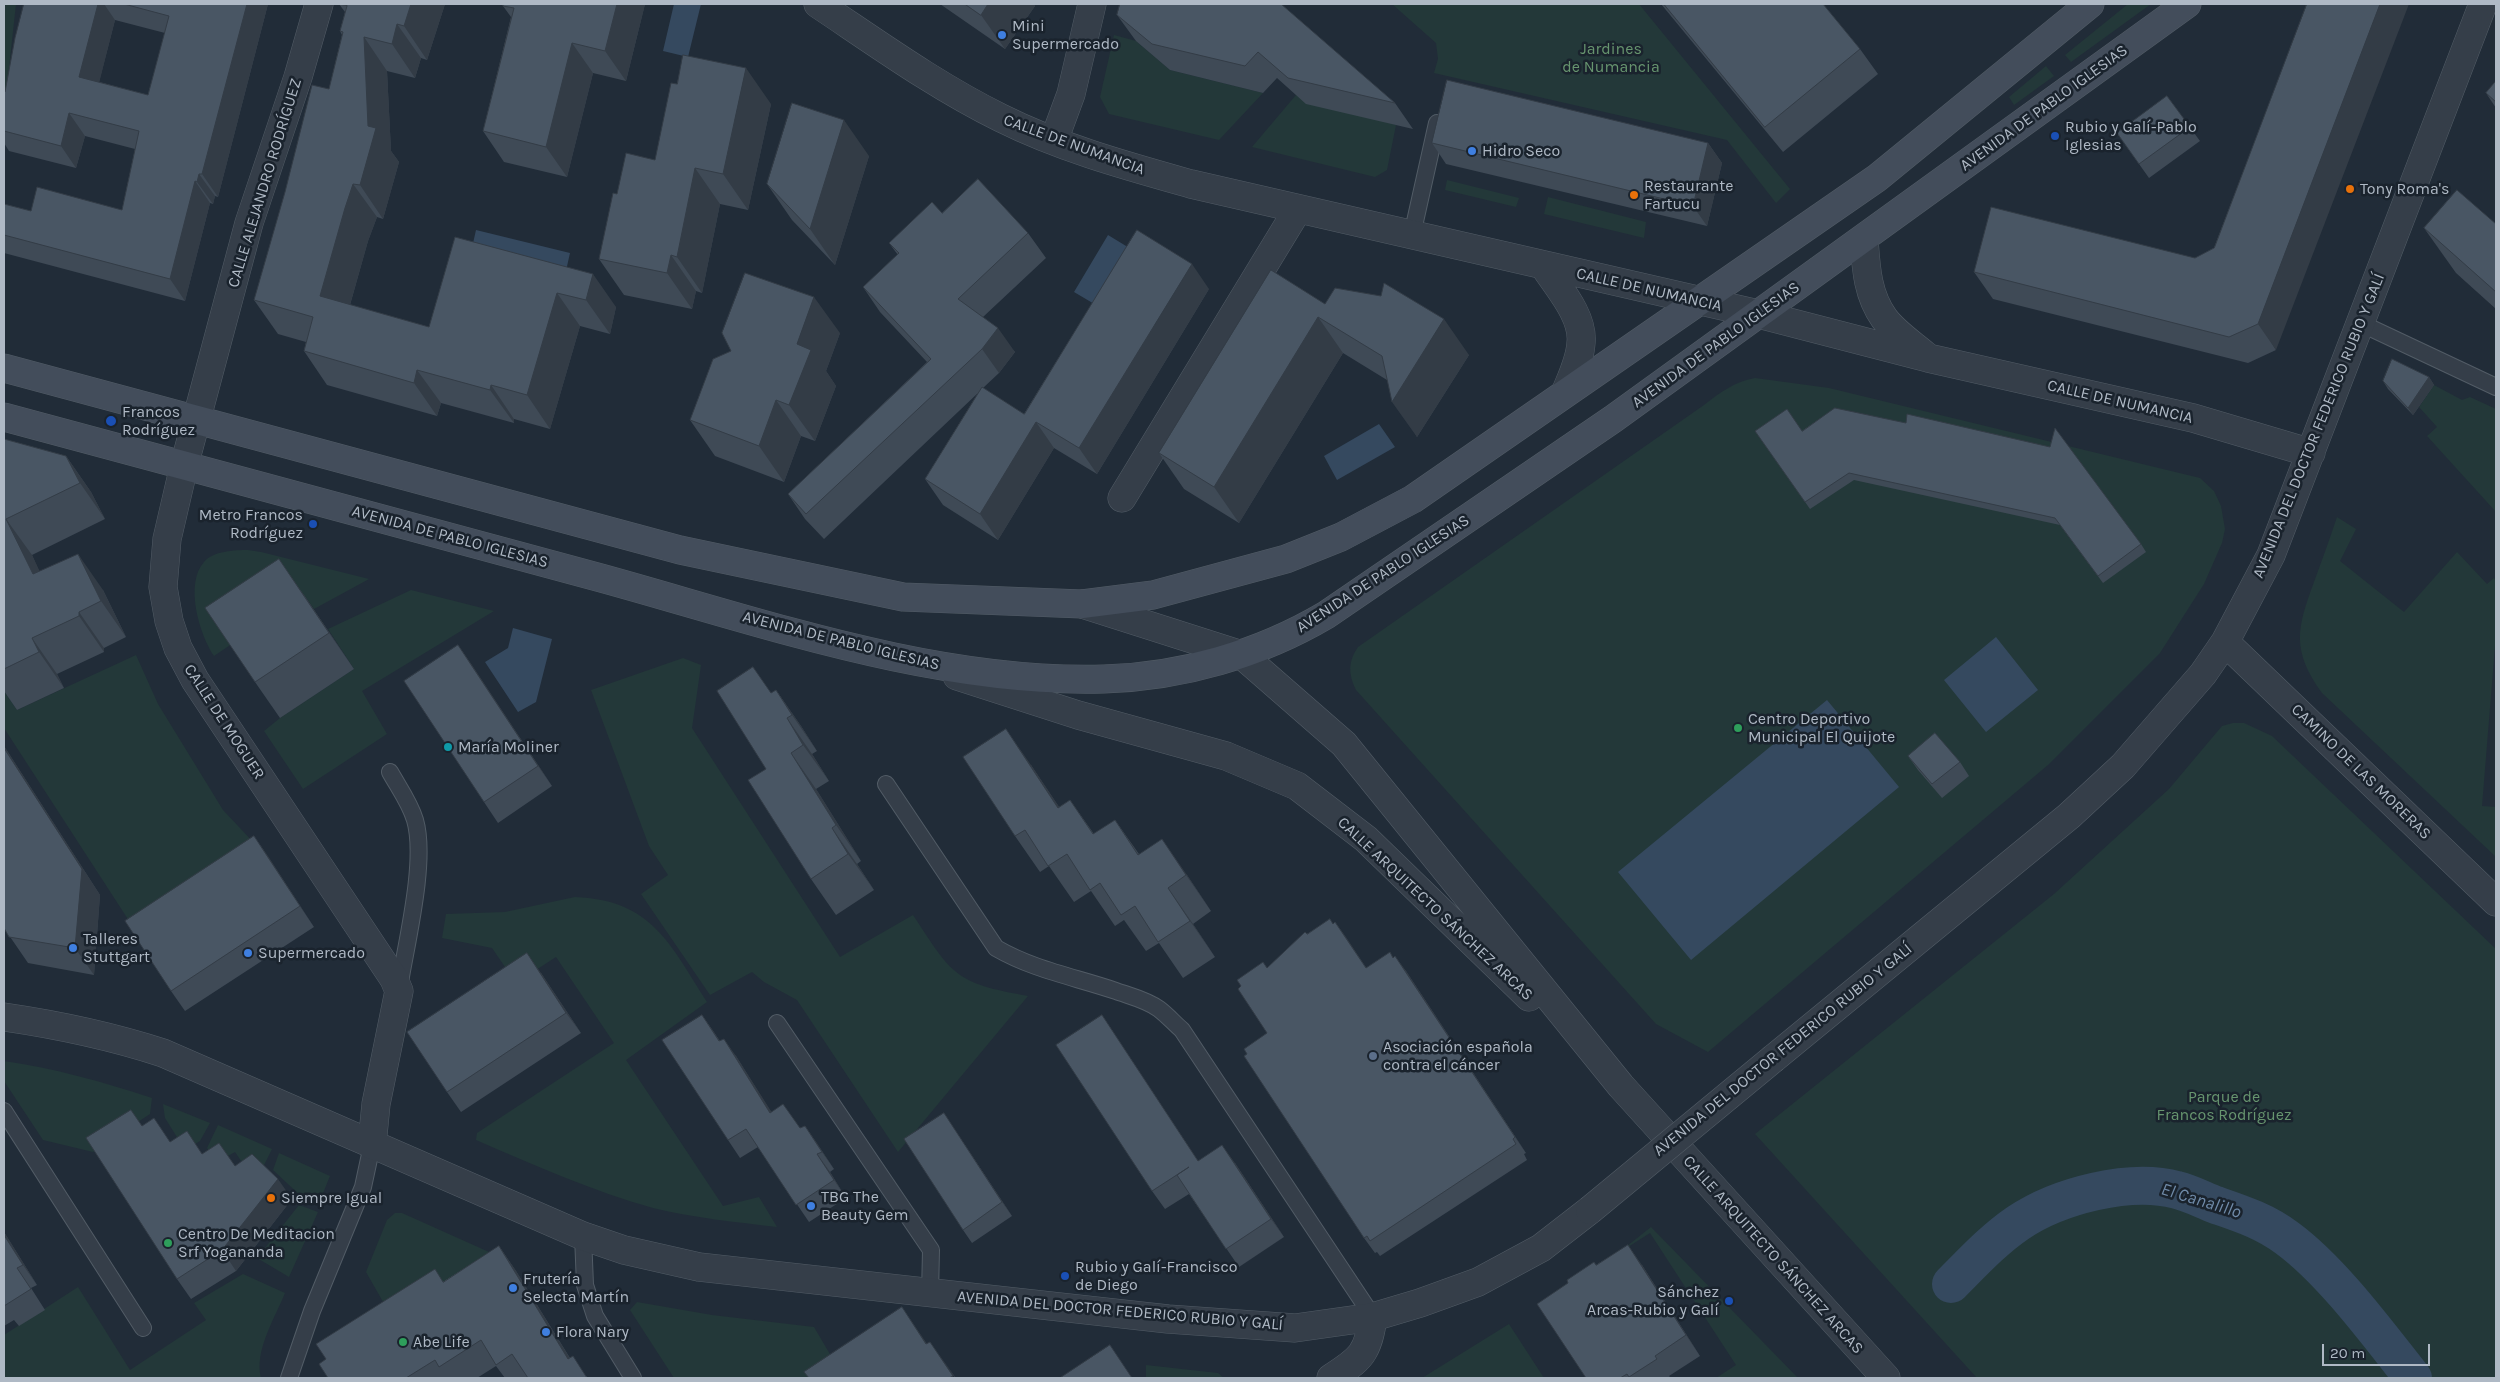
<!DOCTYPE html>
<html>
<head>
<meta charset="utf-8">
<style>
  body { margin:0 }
  #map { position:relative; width:2500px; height:1382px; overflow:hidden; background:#212c38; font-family:Karla,sans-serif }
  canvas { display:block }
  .frame { position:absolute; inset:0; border:5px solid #afb9c5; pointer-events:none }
  .scale { position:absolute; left:2322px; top:1344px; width:108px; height:22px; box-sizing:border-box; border:2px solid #afb9c5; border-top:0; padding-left:6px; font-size:15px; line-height:18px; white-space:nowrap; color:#afb9c5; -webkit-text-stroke:4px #1a232d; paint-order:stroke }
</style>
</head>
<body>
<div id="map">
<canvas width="2500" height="1382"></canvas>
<div class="frame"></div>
<div class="scale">20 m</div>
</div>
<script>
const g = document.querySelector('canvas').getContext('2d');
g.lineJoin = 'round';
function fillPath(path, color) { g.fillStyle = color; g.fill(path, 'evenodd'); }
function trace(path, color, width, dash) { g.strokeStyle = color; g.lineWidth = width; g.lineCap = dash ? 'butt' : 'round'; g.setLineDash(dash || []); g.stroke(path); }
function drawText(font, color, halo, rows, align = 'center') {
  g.font = font + ' Karla,sans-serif'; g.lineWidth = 5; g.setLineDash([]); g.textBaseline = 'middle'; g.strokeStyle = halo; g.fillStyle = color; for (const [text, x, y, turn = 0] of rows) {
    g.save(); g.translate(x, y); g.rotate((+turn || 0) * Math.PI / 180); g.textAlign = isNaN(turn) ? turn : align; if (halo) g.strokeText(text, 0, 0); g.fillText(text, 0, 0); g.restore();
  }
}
const green = new Path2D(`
  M4,4H16L4,114Z
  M1392,4H1639L1790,189L1776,203L1727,140L1434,73L1438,59L1436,43Z
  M2128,4H2151L2071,62L2065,55Z
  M1114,35L1136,41L1170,70L1263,93L1219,140L1109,114L1100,97Z
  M2046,66L2054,76L2014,105L2009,97Z
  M1296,95L1396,125L1387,170L1375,177L1252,147Z
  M1447,180L1519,198L1516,207L1445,190Z
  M1548,197L1646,222L1644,238L1544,214Z
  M1755,378L1829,388L2200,478L2214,491L2221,506L2225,529L2222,543L2204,584L2160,653L2048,765L1708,1052L1656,1024L1356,690C1348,674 1348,661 1358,647L1704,405C1721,392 1734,382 1755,378Z
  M2434,385L2462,400L2470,397L2496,409V512L2427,436L2437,427L2419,407Z
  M2337,517L2356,529L2340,561L2404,612L2457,552L2487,584L2494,578L2496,582V634L2482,806L2496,807V857L2322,693C2291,650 2297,628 2314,582C2322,560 2330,538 2337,517Z
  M248,550L261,552L369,579L314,609L304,595L214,656C200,636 184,584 204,562C213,551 235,550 248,550Z
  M411,590L494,611L362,691L387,734L303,789L264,731L280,718L354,669L328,629Z
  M136,655L158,704L223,810L255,844L133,927L4,728V691L17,710Z
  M683,658L701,665L692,728L840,957L913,915C953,976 955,983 1028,996L898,1152L797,1000L764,982L752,972L710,995L641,894L668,875L649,846L591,690Z
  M2233,723H2244L2272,736L2496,949V1378H1977L1755,1134L2054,894L2169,789L2222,726Z
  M575,897C652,900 670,944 707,1002L626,1060L723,1206L759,1197L777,1227C736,1222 694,1218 653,1208C592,1191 534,1165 476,1140L477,1133L614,1043L556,957L516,983L492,948L442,938L446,914L505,912Z
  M4,1061C54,1068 103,1082 152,1098L150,1114L93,1152L43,1140L4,1081Z
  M163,1104L210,1123L200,1141L185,1150L165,1118Z
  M218,1125L272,1149L263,1167L250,1174L235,1152L217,1162L207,1148Z
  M279,1153L330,1176L319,1203L304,1199L273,1170Z
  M299,1205L318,1212L289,1277L257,1258Z
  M395,1213H402L498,1256L398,1328L366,1272L387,1220Z
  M1651,1227L1798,1378H1716L1736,1365L1650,1233L1617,1254Z
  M243,1274L285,1293C275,1318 254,1351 261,1378H4V1335L78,1287L130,1370L206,1320L194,1303Z
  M637,1302L712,1315L814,1327L844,1378H674L630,1310Z
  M1509,1324L1544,1378H1422Z
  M1146,1365L1218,1373L1224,1378H1146Z`);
const water = new Path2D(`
  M674,4H701L688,57L663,51Z
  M476,230L570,253L563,284L469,261Z
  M1108,235L1131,249L1096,305L1074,292Z
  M1379,424L1395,447L1337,480L1324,456Z
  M513,628L552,639L536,702L518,712L485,662L508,648Z
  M1996,637L2038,690L1986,732L1944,680Z
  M1827,700L1899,787L1691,960L1618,872Z`);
const canal = new Path2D(`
  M1951,1284C1972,1263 1993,1240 2018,1223C2058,1196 2130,1177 2177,1190C2190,1193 2203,1200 2216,1205C2242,1214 2264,1221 2287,1238C2332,1271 2378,1334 2413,1378`);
const lane = new Path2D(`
  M1412,235L1437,123
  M2360,323L2496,387
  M390,772C399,788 410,803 415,820C427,861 406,944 399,988
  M886,784L996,948C1034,970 1075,977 1116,991C1130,996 1147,1000 1159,1009C1167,1015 1174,1023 1182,1030L1373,1317
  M777,1023L931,1250L930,1294
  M4,1111L143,1328
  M583,1236L585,1285L595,1316L633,1378
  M289,1378L312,1311L363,1187L372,1145`);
const street = new Path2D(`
  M319,4L298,77L249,223L184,466L167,539L163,587L169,621L178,648L195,680L394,979L399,991L376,1104L372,1145
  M818,4C878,44 936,86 1001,118C1061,148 1127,166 1191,184L1758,314L1928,358L2193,418L2311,453
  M1054,140L1071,94L1092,4
  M1864,239C1866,267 1867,294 1884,318C1894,332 1912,344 1925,355
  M1544,266C1558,288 1584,316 1581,343C1580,360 1572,376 1566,391
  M1122,498L1298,209
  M1082,604L1242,655L1344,744L1621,1086L1886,1378
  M2225,642L2496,902
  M957,676L1078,715L1226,756L1297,786L1366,839L1529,997
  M4,1017C59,1025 111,1036 163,1053L583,1236L624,1250L699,1267L1168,1319L1295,1328L1373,1317L1420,1303L1478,1282L1541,1248L1590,1210
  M1774,1058L2069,816L2123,766L2203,674L2225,642L2271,555L2483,4
  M1331,1378C1361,1359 1368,1353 1373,1317`);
const secondary = new Path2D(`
  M4,368L680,550L903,597L1082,604L1153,595L1286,559L1341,537L1413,499L1877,178L2090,4
  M4,417C203,471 402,523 601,578C761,622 936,684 1104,679C1181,677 1260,654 1326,615L1613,419L2187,4`);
const streetBridge = new Path2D(`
  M1590,1210L1774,1058`);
const wall = new Path2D(`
  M24,4H268L218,197L215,196L213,204L210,203L185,301L4,253V204L31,211L122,210L135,149L85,136L76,168L9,151L4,143V92H5ZM115,20L165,33L148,95L99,82Z
  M339,4H445L427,60L421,58L415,78L387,71L391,151L399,162L383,219L377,217L368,241L350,305L429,327L455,237L616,307L610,334L580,326L550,429L514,419V423L441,403L437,416L327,385L304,351L306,342L278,334L254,300L329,89L342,35L340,31L345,12Z
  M645,4L626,81L593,73L567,177L504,162L483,131L511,17L503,6Z
  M940,4H1033L1035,6L1005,49Z
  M1281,4L1395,103L1413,129L1306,104L1277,78L1263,93L1170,70L1136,41L1117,15Z
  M1661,4H1823L1860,49L1878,74L1783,152Z
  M2496,81V108L2486,93Z
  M2167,96L2200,141L2149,178L2117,133Z
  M771,104L748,210L720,204L702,293L696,291L692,309L624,295L599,259L617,194L655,160Z
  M1432,143H1708L1722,163L1707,226L1446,164Z
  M869,156L835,265L792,220L767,184Z
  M942,213L1028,233L1046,258L983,317L1015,352L999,373L983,388L1024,414L1209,289L1097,474L1054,448L998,540L943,505L925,479L978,393L824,539L805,519L788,494L927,362L880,312L863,287L898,255L889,243Z
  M2496,224V309L2456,273L2424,228Z
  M2214,248L2276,350L2248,363L1993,299L1974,272L2195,258Z
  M1325,304L1469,355L1417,437L1387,380L1343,353L1239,523L1184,489L1159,453Z
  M840,333L826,371L836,386L815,441L801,436L784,482L715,456L690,420Z
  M2429,377L2434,385L2413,415L2388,389L2383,381Z
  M1755,431H1802L2141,544L2146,552L2103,583L2060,525L1854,480L1810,509Z
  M4,439L66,456L91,492L105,519L32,555L39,571L103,590L126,637L104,648V652L57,674L64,688L17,710L4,691Z
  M304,595L354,669L280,718L255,682Z
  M458,645L552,786L498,823L484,802Z
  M776,690L801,726L817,751L812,754L829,781L816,789L861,861L857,864L874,890L836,915L811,879L766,769Z
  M4,746L100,895L94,975L28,963L4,928Z
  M1908,756L1960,762L1969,776L1942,798L1918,770Z
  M1031,765L1059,807L1070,800L1094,834L1115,820L1139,854L1187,875L1211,911L1193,924L1215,957L1183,978L1159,943L1146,951L1124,920L1115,926L1091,891L1074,902L1049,866L1040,872L1015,836Z
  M254,836L314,927L185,1011L171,991Z
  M1335,922L1366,968L1394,957L1406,971L1526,1153L1524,1154L1527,1160L1380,1256L1377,1252L1375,1253L1364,1238L1267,1033V968L1307,934L1333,924Z
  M541,973L581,1033L461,1112L447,1092Z
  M702,1015L720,1041L736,1056L771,1112L800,1128L805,1126L834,1169L830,1172L846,1198L809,1222L758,1147L740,1158L728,1140Z
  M1102,1015L1198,1161L1235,1163L1284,1237L1239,1267L1189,1194L1165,1209L1152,1191Z
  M143,1126L170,1142L235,1166L292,1199L236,1271L191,1299L177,1279Z
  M953,1127L1012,1216L972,1243L963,1230Z
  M4,1232L37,1285L31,1288L45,1310L19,1326L14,1320L4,1326Z
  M499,1246L516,1271L570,1358L588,1378H505L496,1366L477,1378H328L443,1282Z
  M1596,1265H1642L1700,1356L1669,1376L1671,1378H1586Z`);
const shadedWall = new Path2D(`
  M98,4H104L115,20L95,99L79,77Z
  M247,4H268L218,197L202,174Z
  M411,4H445L427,60L404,26Z
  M617,4H645L626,81L605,51Z
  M988,4H1033L1035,6L1005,49L981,15Z
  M2380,4H2409L2276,350L2258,324Z
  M397,24L421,58L415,78L392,44Z
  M364,37L387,71L391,151L399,162L383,219L360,185L368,126Z
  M572,43L593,73L567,177L546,147Z
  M746,68L771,104L748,210L723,174Z
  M69,113L85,136L76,168L61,146Z
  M844,120L869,156L835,265L810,229Z
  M1708,143L1722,163L1707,226L1693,206Z
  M695,168L720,204L702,293L677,257Z
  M199,174L215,196L213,204L197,182Z
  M195,181L210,203L185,301L170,279Z
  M353,184L377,217L368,241L343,329L320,296L345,208Z
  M671,255L696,291L692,309L667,273Z
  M1192,264L1209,289L1097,474L1079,448Z
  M593,274L616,307L610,334L586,300Z
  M557,293L580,326L550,429L527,395Z
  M814,297L840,333L826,371L836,386L815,441L789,405L797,344Z
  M1318,317L1343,353L1239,523L1214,487Z
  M1444,319L1469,355L1417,437L1392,402Z
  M998,328L1015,352L999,373L982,349Z
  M417,370L441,403L437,416L414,383Z
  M2429,377L2434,385L2413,415L2408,408Z
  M491,385L514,419V423L490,390Z
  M776,400L801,436L784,482L759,446Z
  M1036,422L1054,448L998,540L980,514Z
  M66,456L91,492L105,519L80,483Z
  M6,519L32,555L58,610L33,574Z
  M78,554L103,590L126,637L101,601Z
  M279,559L304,595L354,669L329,633Z
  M79,612L104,648V652L79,616Z
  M32,638L57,674L64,688L39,652Z
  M458,645L472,665L552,786L538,766Z
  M776,690L801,726L817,751L792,715Z
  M787,718L812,754L829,781L803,745Z
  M1006,729L1031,765L1084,844L1058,808Z
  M4,746L100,895L94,975L75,948L4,748Z
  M791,753L816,789L861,861L836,825Z
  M832,828L857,864L874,890L848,854Z
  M254,836L268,856L314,927L300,906Z
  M1162,839L1187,875L1211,911L1186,875Z
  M1168,888L1193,924L1215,957L1190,921Z
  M1335,922L1346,937L1377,984L1366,968Z
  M527,953L541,973L581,1033L566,1013Z
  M1395,956L1406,971L1526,1153L1515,1137Z
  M702,1015L714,1032L731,1059L719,1041Z
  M1102,1015L1114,1033L1210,1180L1198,1161Z
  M724,1039L736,1056L783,1130L770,1113Z
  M944,1113L953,1127L1012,1216L1002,1202Z
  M805,1126L817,1143L834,1169L822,1152Z
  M1222,1145L1235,1163L1284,1237L1271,1219Z
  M817,1154L830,1172L846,1198L834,1180Z
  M278,1179L292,1199L236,1271L222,1250Z
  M4,1232L37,1285L23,1265L4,1235Z
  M1628,1245L1642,1265L1700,1356L1686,1335Z
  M499,1246L516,1271L582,1378L568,1359Z
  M902,1307L938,1360L926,1344Z
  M930,1342L956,1378H955Z`);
const building = new Path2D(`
  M24,4H98L79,77L148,95L169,16L124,4H247L202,174H199L197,182L195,181L170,279L4,235V204L31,211L37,187L122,210L139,131L69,113L61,146L4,131V92H5L15,38Z
  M340,4H411L404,26L397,24L392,44L364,37L368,126L376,128L360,185L353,184L345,208L320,296L429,327L455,237L593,274L586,300L557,293L527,395L491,385L490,390L417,370L414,383L304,351L313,317L254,300L285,192L312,85L329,89L343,32L340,31L347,6Z
  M504,4H617L605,51L572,43L546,147L483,131L514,8L503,6Z
  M965,4H988L981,15Z
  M1120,4H1281L1395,103L1288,78L1258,52L1245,66L1152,44L1117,15Z
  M1664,4H1823L1860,49L1765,127Z
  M2307,4H2380L2258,324L2229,337L1974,272L1991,207L2195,258L2214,248Z
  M683,55L746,68L723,174L695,168L677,257L671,255L667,273L599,259L613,193L617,194L626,153L655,160L671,83L677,84Z
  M1447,80L1708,143L1693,206L1432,143Z
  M2496,81V102L2486,93Z
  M2167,96L2190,127L2139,164L2117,133Z
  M792,103L844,120L810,229L767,184Z
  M978,179L1028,233L958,299L998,328L982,349L806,514L788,494L931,359L863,287L899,253L889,243L932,202L942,213Z
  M2457,190L2496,224V292L2424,228Z
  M1137,230L1192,264L1079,448L1036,422L980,514L925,479L982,387L1024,414Z
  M1271,270L1325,304L1335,288L1381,296L1384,283L1444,319L1392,402L1382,356L1318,317L1214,487L1159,453Z
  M745,273L814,297L797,344L811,350L789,405L776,400L759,446L690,420L713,359L731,351L722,333Z
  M2392,359L2429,377L2408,408L2383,381Z
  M1835,408L1906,423L1907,414L2050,447L2055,428L2141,544L2098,576L2055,518L1849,473L1805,502L1755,431L1787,409L1802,431Z
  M4,439L66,456L80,483L6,519L33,574L78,554L101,601L79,612V616L32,638L39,652L4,669Z
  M279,559L329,633L255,682L205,608Z
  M458,645L538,766L484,802L404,681Z
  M753,667L771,693L776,690L792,715L787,718L803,745L791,753L836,825L832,828L848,854L811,879L748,780L766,769L717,691Z
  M1006,729L1058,808L1070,800L1093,834L1115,820L1138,855L1162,839L1186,875L1168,888L1190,921L1158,942L1135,906L1121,915L1100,883L1090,890L1067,854L1048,866L1025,830L1015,836L963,757Z
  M1935,733L1960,762L1932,784L1908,756Z
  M4,748L82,869L75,948L9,937L4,928Z
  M254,836L300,906L171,991L125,921Z
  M1330,919L1333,924L1335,922L1366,968L1390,952L1393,958L1395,956L1515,1137L1513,1139L1516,1144L1370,1241L1367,1236L1364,1238L1244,1056L1247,1054L1244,1049L1267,1033L1238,989L1241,986L1237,980L1263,962L1267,968L1305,932L1307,934Z
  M527,953L566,1013L447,1092L407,1032Z
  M702,1015L719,1041L724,1039L770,1113L783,1104L800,1128L805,1126L822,1152L817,1154L834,1180L796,1205L746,1129L728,1140L662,1040Z
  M1102,1015L1198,1161L1222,1145L1271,1219L1226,1249L1177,1175L1189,1167L1152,1191L1056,1045Z
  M131,1110L142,1126L154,1118L170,1142L187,1131L202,1154L219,1143L235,1166L252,1154L278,1179L222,1250L177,1279L86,1138Z
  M944,1113L1002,1202L963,1230L904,1139Z
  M4,1235L23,1265L17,1268L31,1289L4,1306Z
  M1628,1245L1686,1335L1655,1356L1657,1359L1629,1377L1627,1374L1620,1378H1586L1537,1304L1568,1283L1567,1280L1594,1262L1596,1265Z
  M499,1246L568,1359L573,1356L587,1378H528L512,1354L496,1365L481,1340L439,1367L435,1360L406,1378H328L319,1364L326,1359L316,1344L435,1269L443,1282Z
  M902,1307L926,1344L930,1342L953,1376L949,1378H809L804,1372Z
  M1110,1345L1132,1378H1060Z`);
const markers = [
  [1002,35,5,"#3f7fe0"],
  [2055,136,5,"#1a4fb4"],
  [1472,151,5,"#3f7fe0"],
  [2350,189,5,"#e8710a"],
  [1634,195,5,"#e8710a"],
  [111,421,6,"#1a4fb4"],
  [313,524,5,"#1a4fb4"],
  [1738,728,5,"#2e9e5b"],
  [448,747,5,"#0f9aa8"],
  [73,948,5,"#3f7fe0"],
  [248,953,5,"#3f7fe0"],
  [1373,1056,5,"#5c6f8a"],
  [271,1198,5,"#e8710a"],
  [811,1206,5,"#3f7fe0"],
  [168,1243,5,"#2e9e5b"],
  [1065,1276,5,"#1a4fb4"],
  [513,1288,5,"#3f7fe0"],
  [1729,1301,5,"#1a4fb4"],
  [546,1332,5,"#3f7fe0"],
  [403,1342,5,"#2e9e5b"]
];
const poiNames = [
  ["Mini",1012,26],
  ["Supermercado",1012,44],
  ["Rubio y Galí-Pablo",2065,127],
  ["Iglesias",2065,145],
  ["Hidro Seco",1482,151],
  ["Restaurante",1644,186],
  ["Fartucu",1644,204],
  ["Tony Roma's",2360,189],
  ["Francos",122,412],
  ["Rodríguez",122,430],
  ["Metro Francos",303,515,"right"],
  ["Rodríguez",303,533,"right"],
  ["Centro Deportivo",1748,719],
  ["Municipal El Quijote",1748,737],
  ["María Moliner",458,747],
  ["Talleres",83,939],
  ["Stuttgart",83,957],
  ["Supermercado",258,953],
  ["Asociación española",1383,1047],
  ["contra el cáncer",1383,1065],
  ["TBG The",821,1197],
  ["Beauty Gem",821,1215],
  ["Siempre Igual",281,1198],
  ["Centro De Meditacion",178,1234],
  ["Srf Yogananda",178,1252],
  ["Rubio y Galí-Francisco",1075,1267],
  ["de Diego",1075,1285],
  ["Frutería",523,1279],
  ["Selecta Martín",523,1297],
  ["Sánchez",1719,1292,"right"],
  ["Arcas-Rubio y Galí",1719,1310,"right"],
  ["Flora Nary",556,1332],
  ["Abe Life",413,1342]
];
const parkNames = [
  ["Jardines",1611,49],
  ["de Numancia",1611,67],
  ["Parque de",2224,1097],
  ["Francos Rodríguez",2224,1115]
];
const streetNames = [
  ["AVENIDA DE PABLO IGLESIAS",2044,108,-36],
  ["CALLE DE NUMANCIA",1074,145,20],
  ["CALLE ALEJANDRO RODRÍGUEZ",265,183,-73],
  ["CALLE DE NUMANCIA",1649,290,13],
  ["AVENIDA DE PABLO IGLESIAS",1716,345,-36],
  ["CALLE DE NUMANCIA",2120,402,13],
  ["AVENIDA DEL DOCTOR FEDERICO RUBIO Y GALÍ",2319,426,-68],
  ["AVENIDA DE PABLO IGLESIAS",450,537,15],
  ["AVENIDA DE PABLO IGLESIAS",1383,574,-33],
  ["AVENIDA DE PABLO IGLESIAS",841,641,14],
  ["CALLE DE MOGUER",224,722,57],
  ["CAMINO DE LAS MORERAS",2361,772,44],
  ["CALLE ARQUITECTO SÁNCHEZ ARCAS",1435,909,43],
  ["AVENIDA DEL DOCTOR FEDERICO RUBIO Y GALÍ",1783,1050,-39],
  ["CALLE ARQUITECTO SÁNCHEZ ARCAS",1773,1255,48],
  ["AVENIDA DEL DOCTOR FEDERICO RUBIO Y GALÍ",1120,1311,5]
];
const waterNames = [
  ["El Canalillo",2201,1201,17]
];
fillPath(green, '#233839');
fillPath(water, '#35495f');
trace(canal, '#35495f', 38);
trace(lane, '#525c66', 18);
trace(street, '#525c66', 29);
trace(secondary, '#525c66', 29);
trace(lane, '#353e49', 16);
trace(street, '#353e49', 28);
trace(secondary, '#434d5b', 28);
trace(streetBridge, '#525c66', 29, []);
trace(streetBridge, '#353e49', 28);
fillPath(wall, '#3f4a56');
fillPath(shadedWall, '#333c46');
fillPath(building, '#495664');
trace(building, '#333c46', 1);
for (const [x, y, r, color] of markers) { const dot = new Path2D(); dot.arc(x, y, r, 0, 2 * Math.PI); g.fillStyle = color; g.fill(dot); trace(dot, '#1a232d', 2); }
drawText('16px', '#afb9c5', '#1a232d', poiNames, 'left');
drawText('16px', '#67956f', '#1a232d', parkNames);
drawText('16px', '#afb9c5', '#1a232d', streetNames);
drawText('italic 18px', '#708ba9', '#1a232d', waterNames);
</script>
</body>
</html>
